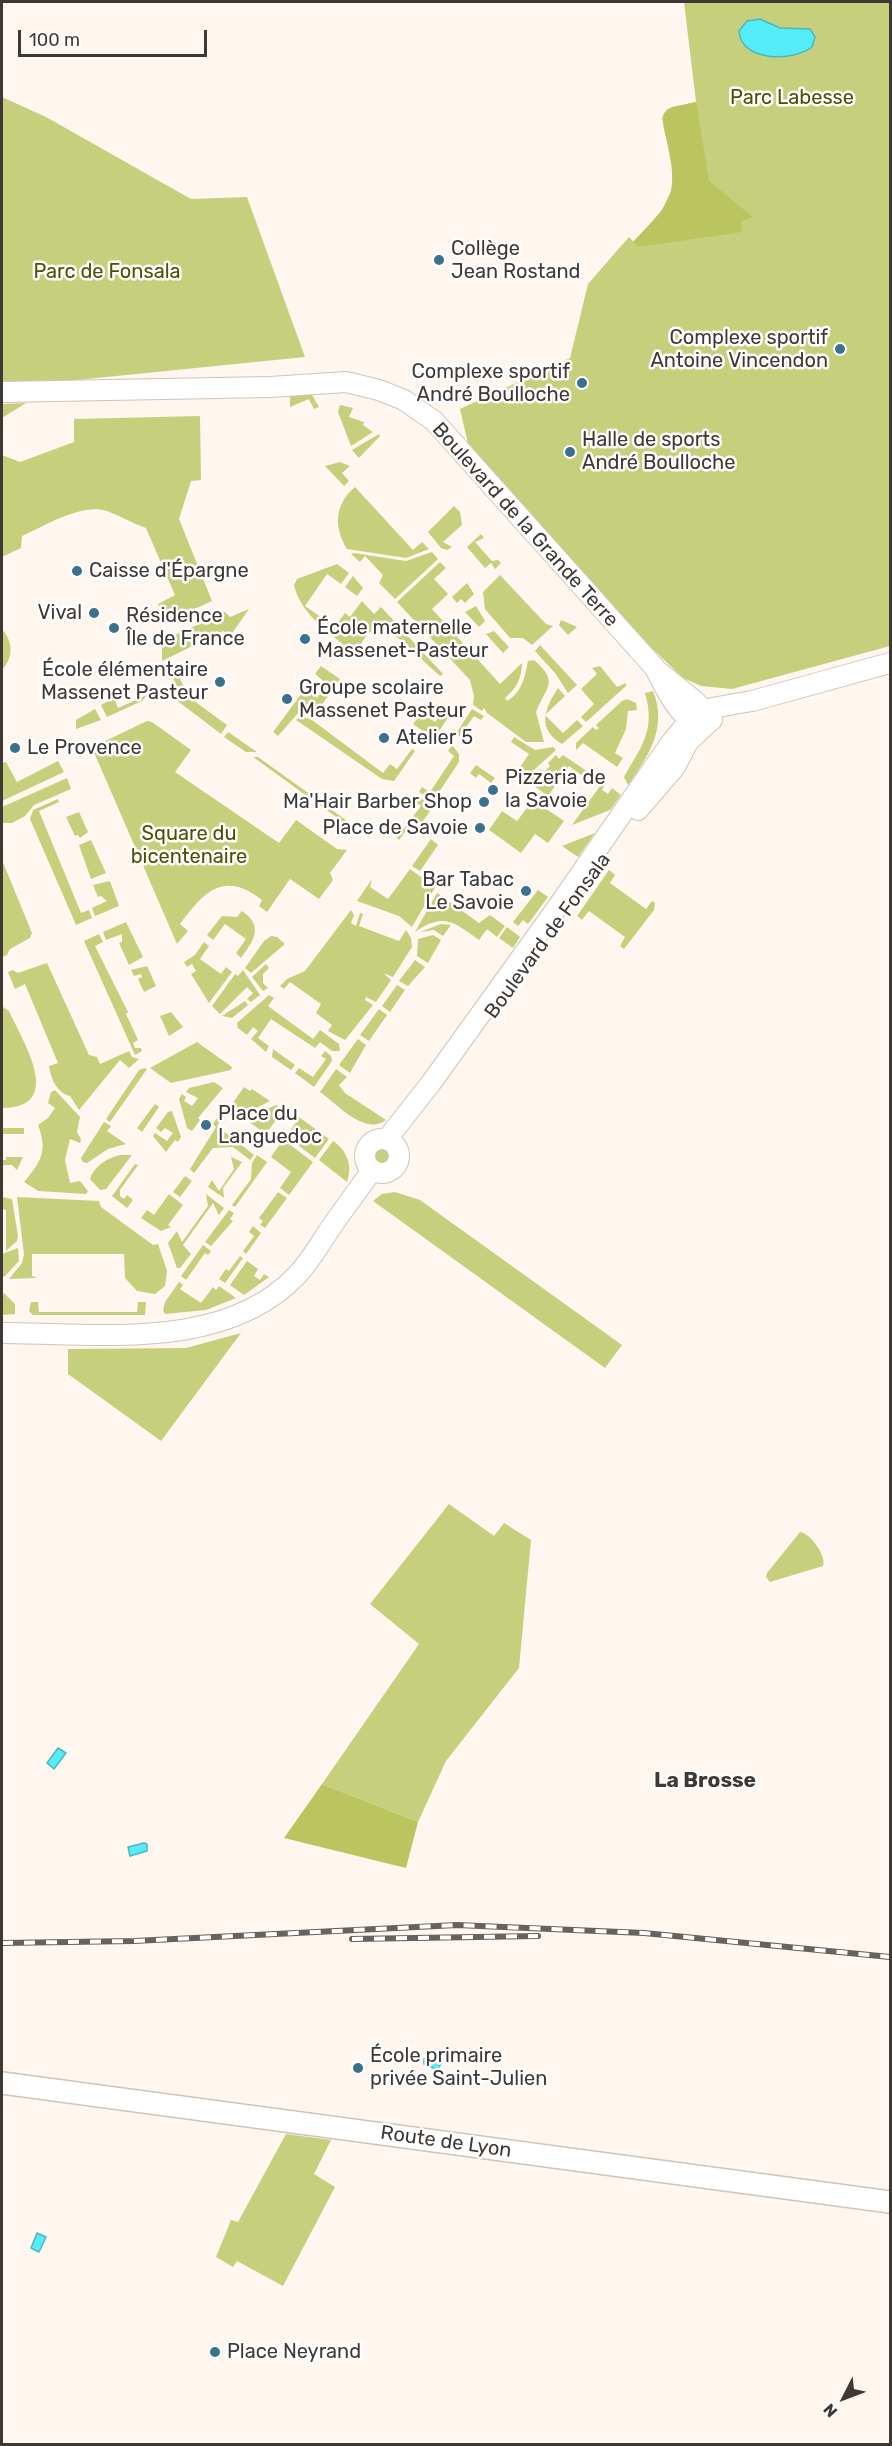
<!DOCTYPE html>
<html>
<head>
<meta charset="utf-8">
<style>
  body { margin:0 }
  #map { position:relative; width:892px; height:2446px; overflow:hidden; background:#fff6ef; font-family:Rubik,sans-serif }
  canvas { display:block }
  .frame { position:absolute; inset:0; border:3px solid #3f3935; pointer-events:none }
  .north { position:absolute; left:814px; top:2368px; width:60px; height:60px; -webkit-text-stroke:4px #fff; paint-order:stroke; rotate:228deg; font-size:16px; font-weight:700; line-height:24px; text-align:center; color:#3f3935 }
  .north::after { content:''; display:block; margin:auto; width:21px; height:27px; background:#3f3935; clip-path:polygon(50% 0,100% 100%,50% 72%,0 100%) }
  .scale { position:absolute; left:18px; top:30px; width:189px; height:27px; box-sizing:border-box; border:3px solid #3f3935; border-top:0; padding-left:8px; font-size:18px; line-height:21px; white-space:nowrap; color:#3f3935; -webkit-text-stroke:4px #fff; paint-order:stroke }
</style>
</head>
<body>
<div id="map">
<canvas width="892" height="2446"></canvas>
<div class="frame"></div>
<div class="north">N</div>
<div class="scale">100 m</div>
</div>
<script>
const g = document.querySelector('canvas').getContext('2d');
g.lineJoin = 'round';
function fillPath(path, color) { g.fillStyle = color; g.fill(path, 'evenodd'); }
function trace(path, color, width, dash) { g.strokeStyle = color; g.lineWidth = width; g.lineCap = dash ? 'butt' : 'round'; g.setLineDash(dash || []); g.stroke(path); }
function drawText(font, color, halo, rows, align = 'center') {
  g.font = font + ' Rubik,sans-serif'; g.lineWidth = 5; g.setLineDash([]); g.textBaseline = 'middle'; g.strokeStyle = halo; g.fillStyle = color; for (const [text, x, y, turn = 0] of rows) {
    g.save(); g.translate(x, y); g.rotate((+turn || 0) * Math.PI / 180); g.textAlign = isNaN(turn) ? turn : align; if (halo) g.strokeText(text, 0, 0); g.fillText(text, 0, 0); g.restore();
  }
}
const green = new Path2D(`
  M684,2H890V646L732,689L701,686L683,678L635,632L470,452L460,409L570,358L588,284L629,237L634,242L662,210L672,189L673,172L662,118L667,109L696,102Z
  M2,97L46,117L191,199L247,197L305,357L67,381L2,383Z
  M290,395H312L319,407L314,409L309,399L290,407Z
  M26,403L2,418V404Z
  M340,405L353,408L349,417L364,422L363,425L373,432L351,446L338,412Z
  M200,416L201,480L191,481L179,519L212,601L168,621L158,604L175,595L146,528C132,523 120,516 107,511C81,503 45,526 22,536L21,548L2,557V455L20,462L74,442V419Z
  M379,434L380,436L359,458L352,450Z
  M340,462L350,466L342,473L349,481L344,486L325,466Z
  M355,487L413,550L422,542L429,549L406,558L347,549C333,526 335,504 355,487Z
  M454,506L460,512L462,525L443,542L452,547L447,550L441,548L428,532Z
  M481,534L484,538L475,542L492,561L498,560L501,563L495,569L491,563L485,568L467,547Z
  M432,552L438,559L395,599L379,583L383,575L365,556L360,562L351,554L354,553L406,561Z
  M440,562L446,568L434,579L448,594L432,609L500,684L522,663C522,678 516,689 505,698L507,701C522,693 525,676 528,661L534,660C560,683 546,686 536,712L544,742H526L487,713L484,708L482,711L473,705L474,696L470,680L397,602Z
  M337,564L349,573L341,584L327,574L305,606L335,627L345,613L350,617L362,601L374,614L381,607L443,674L440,676L385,626L368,633L355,653C332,636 300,614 294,585L297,579Z
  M500,575L546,624L553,626L532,645L523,638H510L485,609L483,592Z
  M353,576L363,588L357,596L345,587Z
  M467,583L474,594L465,603L461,599L457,603L452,597Z
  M476,606L485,621L479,627L465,612Z
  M249,609L230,636L223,631L162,661V647L171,637L225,612L230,617Z
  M561,620L577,627L568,635L559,625Z
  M2,629C13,642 14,657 2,670Z
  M494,631L509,647L503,653L486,634Z
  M540,645L577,685L568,693L555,673L535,651Z
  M173,666L190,698L227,725L221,734L175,699L181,695L170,672L163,673Z
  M321,666L340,679L314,716L299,712L278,736L273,732L305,689L317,698L327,684L315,674Z
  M600,666L617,687L626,683V686L586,722L581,717L594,704L581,689L597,674L592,668Z
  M558,688L565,696L545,715L563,733L577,720L583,726L562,744C536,729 545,708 558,688Z
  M653,691C668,727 648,757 628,785L624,777C641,747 656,730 645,693Z
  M147,695L142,701L107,717L101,705L114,698L118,708Z
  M627,699L636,703L637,710L628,711L626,729L615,753L623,758L617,767L583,743L576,750V743L593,727L596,730L599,728L596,725L622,701Z
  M445,708L451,713L434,739L413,724L422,713L435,722Z
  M95,709L101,720L76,729V720Z
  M472,709L484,716L481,720L474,716L459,737L457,732Z
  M301,716L312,720L383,773L390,764L397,769L412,749L415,751L394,781L382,779L296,720Z
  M147,721L152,722L191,750L175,772L279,843L296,820L337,849L347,850L330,873L333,880L319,899L290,879L267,912L259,906L262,900C223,870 204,892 180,924L188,931L177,944L93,750L97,745Z
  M228,732L231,734L257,752H246L224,737Z
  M514,737L535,750L553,747L556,750L524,779L516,773L529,754L511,742Z
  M452,745L459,754V762L433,801L419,792L422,787L430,792L454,756L448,751Z
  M556,755L559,759L563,755L600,780L596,786L569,766L548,796L527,781L540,769L544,772L550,766L548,763Z
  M253,757H258L311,795V799Z
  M58,761L64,772L2,801V763L6,762L17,782Z
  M476,765L495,778L491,783L479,774L476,778L470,773Z
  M67,778L71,789L34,805L25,816L12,823H2V807Z
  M603,782L605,784L602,790L608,794L612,788L621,795L610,810L572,825Z
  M416,795L428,803L430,811L417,829L410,825L399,840L397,838L421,806L413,800Z
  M58,799L59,802L39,811L81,913L89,910L92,918L76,925L30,819L33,810Z
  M533,800L564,821L548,843L535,834L521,853L489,830L502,811L517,821Z
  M319,801L356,827L354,830L317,803Z
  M79,812L88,832L80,838L78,835L75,836L66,817Z
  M595,833L578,857L562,846Z
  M431,839L438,845L420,871L412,866Z
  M91,840L106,873L91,879L79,845Z
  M2,860L32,933L30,938L10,949L7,955L2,957Z
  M410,869L421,877L427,870L440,879L412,927L399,916L357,901L372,879L370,887L388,899Z
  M609,870L615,875L610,883L646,909L652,901L655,903L654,910L624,949L620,946L625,937L589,911L582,920L577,916Z
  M110,881L119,906L95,916L92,908L107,901L101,896L98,897L93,885Z
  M538,890L548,897L528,924L523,920L518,926L513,922Z
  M437,893L479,923L490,915L505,926L497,937L487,929L479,940C454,922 444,912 415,932Z
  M351,910L354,915L351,923L356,926L360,913L363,914L359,926L399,941L406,930L411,938L412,947L393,977L383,973L391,980L376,1002L366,997L365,1000L373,1005L345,1040L328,1031L332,1025L316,1013L321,1004L290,982L284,989L280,986L287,979L305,971Z
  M242,911C264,926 254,940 241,958L236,953L246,939L225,924L213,940L207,935L222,916L237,917Z
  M126,922L143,957L129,965L119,943L122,942V934L106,940L103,932Z
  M441,924L451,925L443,936L434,930L420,932Z
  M507,927L520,937L513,948L499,938Z
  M99,934L103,942L95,946L128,1012L126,1014L138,1040L133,1043L135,1048H141L142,1051L135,1055L84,941Z
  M433,935L441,940L428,963L417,956L418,939Z
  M271,936L277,937L285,944L251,973L245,968L264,941Z
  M204,942L209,946L200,959L221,974L226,967L232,972L209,1003L191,974L196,971L192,964L187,967L184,962L195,955Z
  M415,960L425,967L408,986L399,981Z
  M47,963L89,1055L97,1057L100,1064L129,1051L132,1057L139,1059L129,1068L120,1060L79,1110L70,1096C57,1093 51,1079 49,1066L58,1063L25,984L15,989L8,972L13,970L18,973Z
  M266,964L269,968L263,974V983L268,988L263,991L252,977Z
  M147,966L156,986L144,992L138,979L142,977L141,974L134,976L131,970Z
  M243,970L260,995L251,1002L247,999L253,993L247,987L220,1014L212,1006L235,974L238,976Z
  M397,985L405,990L390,1012L382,1006Z
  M269,995L274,998L268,1006L313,1039L320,1030L339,1044L340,1051H332L320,1042L315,1048L271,1019L258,1038L269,1046L266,1052L251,1039L258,1031L253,1027L247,1035L238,1028L237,1023Z
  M245,1001L248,1005L232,1018L222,1016Z
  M3,1007L9,1011C23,1042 66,1108 2,1108Z
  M379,1009L387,1015L369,1041L360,1035Z
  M171,1012L183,1027L169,1036L160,1016Z
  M358,1039L366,1045L350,1073L339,1065Z
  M197,1042L232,1067L231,1070L171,1083L150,1068Z
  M273,1049L295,1065L291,1070L272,1057Z
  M325,1051L331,1056L332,1061L314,1087L295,1073L299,1068L313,1077L326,1059L321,1056Z
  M145,1068L147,1069L110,1122L106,1119L139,1070Z
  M336,1069L347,1077L339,1085L345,1093L386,1120C365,1136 337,1104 320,1092Z
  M214,1082L223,1088L198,1118L200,1120L192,1131L187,1128L179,1099L182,1094L186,1097L184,1101L192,1106L198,1098L186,1092L189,1088Z
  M244,1087L250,1091L252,1089L270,1101L241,1116L230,1108L217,1126L254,1155L250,1160L233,1147L213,1148L194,1173L190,1169L216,1127L213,1124L226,1105L230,1107Z
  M55,1090L80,1117L77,1132L81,1139L80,1143L70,1139L65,1160L70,1183L80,1181L88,1191L86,1194L38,1191L24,1182C41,1162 48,1151 38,1125L48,1118L55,1108L48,1103L51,1092Z
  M155,1104L159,1107L142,1132L137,1128Z
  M276,1105L283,1110L266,1134L245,1119Z
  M288,1109L329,1139L315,1158L286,1136L297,1121L286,1113Z
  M172,1111L181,1137L178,1142L175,1140L166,1152L153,1136L155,1133L167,1141L173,1133L165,1128L161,1132L156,1128L168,1112Z
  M104,1122L111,1126L107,1131L126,1144L108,1149L87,1163L83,1162L81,1158Z
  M2,1128H24V1134H2Z
  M273,1132L313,1162L289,1195L280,1188L291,1172L271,1157L280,1144L270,1136Z
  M333,1141C347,1150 353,1166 347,1182L319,1160Z
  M373 1156a8 8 0 1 1 16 0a8 8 0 1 1-16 0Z
  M120,1155H132L106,1189L100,1190L90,1179C94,1166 107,1158 120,1155Z
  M257,1155L267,1162L235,1207L232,1205L251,1179L252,1163Z
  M6,1157H23L17,1170L12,1165H2V1160H6Z
  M231,1157L242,1162L223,1188L224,1198L208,1187L212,1180L219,1191L234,1169Z
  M135,1164L138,1165L120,1190V1196L124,1199L127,1195L133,1200L127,1208L112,1196Z
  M185,1176L192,1181L180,1197L173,1192Z
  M278,1192L287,1198L265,1228L260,1225L263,1221L259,1218Z
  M395,1192L420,1200L622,1345L605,1368L373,1201L382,1194Z
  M169,1194L183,1205L168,1225L171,1227L161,1231L141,1218L147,1210L154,1215Z
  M206,1194L224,1208L219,1215L213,1203L183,1245L191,1254L180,1268H177L168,1243L177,1231L182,1242L208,1206Z
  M2,1197L12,1199L18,1236L17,1241L6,1251V1210L2,1209Z
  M17,1197L99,1201L101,1207L153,1245L158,1244L167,1271L165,1286L155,1294L137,1291L125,1278L124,1254H32V1276L37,1278L9,1279L22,1263L24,1255Z
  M229,1210L234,1213L230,1219L233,1221L211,1246L205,1242Z
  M253,1226L261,1233L246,1254L243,1251L254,1236L249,1232Z
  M203,1245L211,1251L208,1255L205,1253L186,1280L181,1276Z
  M18,1248L19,1261L4,1277L2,1275V1254Z
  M240,1256L243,1258L225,1283L219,1279L226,1269L229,1271Z
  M247,1261L258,1269L254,1276L260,1280L264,1274L269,1277L244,1295L230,1285Z
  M179,1282L183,1285L180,1289L201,1303L213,1287L216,1290L219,1286L236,1298L206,1310L165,1314L163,1310L165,1302Z
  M4,1293L15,1304V1314L2,1315V1297Z
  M31,1302H38L39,1312H137L138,1302H146L145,1315H33L29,1311Z
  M241,1333L161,1441L68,1374V1349L186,1348Z
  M449,1504L494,1536L504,1523L531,1540L519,1668L446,1761L418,1822L322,1784L419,1644L370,1604Z
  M800,1532C810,1533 827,1556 823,1566L770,1582L766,1577L767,1573Z
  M286,2134L331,2140L314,2174L335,2187L283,2286L237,2261L233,2267L216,2257L231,2220L238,2222Z`);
const forest = new Path2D(`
  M696,102L709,181L753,217L741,222L742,232L639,247L633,242C669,204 679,199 668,145C666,135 661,123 664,113L672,107Z
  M322,1784L418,1822L406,1868L284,1838Z`);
const water = new Path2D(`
  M760,19L780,28L810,29L815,37L812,47C792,62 741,62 739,31L747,21Z
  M58,1748L66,1753L54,1769L47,1763Z
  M144,1843L147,1844V1851L130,1856L128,1847Z
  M428,2058L441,2063L438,2070L424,2064V2059Z
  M37,2233L46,2237L39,2252L31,2248Z`);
const tertiary = new Path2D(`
  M2,392L270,387L346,382L379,390L404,400L434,421L655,668C667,692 677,713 700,729
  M659,672L695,701L712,720
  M638,810L675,767L688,742L709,722
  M365 1156a17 17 0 1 1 34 0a17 17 0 1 1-34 0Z
  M387,1139L431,1083L559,905L670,744L689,721L712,708L752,701L890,663
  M2,1333C98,1333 226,1352 298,1274C311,1260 321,1242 332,1226C345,1207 359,1189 372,1170`);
const secondary = new Path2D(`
  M2,2083L890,2202`);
const rail = new Path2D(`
  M352,1939L538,1936
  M2,1943L134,1941L457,1925L644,1933L890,1957`);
const markers = [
  [439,260,6,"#3a718c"],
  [840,349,6,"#3a718c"],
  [582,383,6,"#3a718c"],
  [570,452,6,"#3a718c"],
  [77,571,6,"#3a718c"],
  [94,613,6,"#3a718c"],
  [114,628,6,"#3a718c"],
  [305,639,6,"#3a718c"],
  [220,682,6,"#3a718c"],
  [287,699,6,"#3a718c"],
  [384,738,6,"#3a718c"],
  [15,748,6,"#3a718c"],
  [493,790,6,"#3a718c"],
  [484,802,6,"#3a718c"],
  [480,828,6,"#3a718c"],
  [526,891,6,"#3a718c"],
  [206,1125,6,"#3a718c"],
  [358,2068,6,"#3a718c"],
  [215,2352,6,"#3a718c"]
];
const parkNames = [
  ["Parc Labesse",792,98],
  ["Parc de Fonsala",107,272],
  ["Square du",189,834],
  ["bicentenaire",189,857]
];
const poiNames = [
  ["Collège",451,249],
  ["Jean Rostand",451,272],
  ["Complexe sportif",828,338,"right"],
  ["Antoine Vincendon",828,361,"right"],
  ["Complexe sportif",570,372,"right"],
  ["André Boulloche",570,395,"right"],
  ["Halle de sports",582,440],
  ["André Boulloche",582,463],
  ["Caisse d'Épargne",89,571],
  ["Vival",82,613,"right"],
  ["Résidence",126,616],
  ["Île de France",126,639],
  ["École maternelle",317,628],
  ["Massenet-Pasteur",317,651],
  ["École élémentaire",208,670,"right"],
  ["Massenet Pasteur",208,693,"right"],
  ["Groupe scolaire",299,688],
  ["Massenet Pasteur",299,711],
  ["Atelier 5",396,738],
  ["Le Provence",27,748],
  ["Pizzeria de",505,778],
  ["la Savoie",505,801],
  ["Ma'Hair Barber Shop",472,802,"right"],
  ["Place de Savoie",468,828,"right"],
  ["Bar Tabac",514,880,"right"],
  ["Le Savoie",514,903,"right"],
  ["Place du",218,1114],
  ["Languedoc",218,1137],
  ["École primaire",370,2056],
  ["privée Saint-Julien",370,2079],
  ["Place Neyrand",227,2352]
];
const streetNames = [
  ["Boulevard de la Grande Terre",525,525,48],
  ["Boulevard de Fonsala",548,936,-54],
  ["Route de Lyon",446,2142,8]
];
const neighbourhoodNames = [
  ["La Brosse",705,1781]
];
fillPath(green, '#c6d07c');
fillPath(forest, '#bac560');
fillPath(water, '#54ecf7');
trace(water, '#4eb6bd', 1.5);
trace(tertiary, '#d1c3b8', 22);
trace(secondary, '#d1c3b8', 24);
trace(tertiary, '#fff', 20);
trace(secondary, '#fff', 21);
trace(rail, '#68625d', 6);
trace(rail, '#fff', 4, [11]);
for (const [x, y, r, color] of markers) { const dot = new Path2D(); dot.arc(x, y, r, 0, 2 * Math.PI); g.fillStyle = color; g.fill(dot); trace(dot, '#fff', 2); }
drawText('20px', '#4b5100', '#fff', parkNames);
drawText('20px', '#3f3935', '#fff', poiNames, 'left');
drawText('20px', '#3f3935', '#fff', streetNames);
drawText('bold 21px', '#3f3935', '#fff', neighbourhoodNames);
</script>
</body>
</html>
